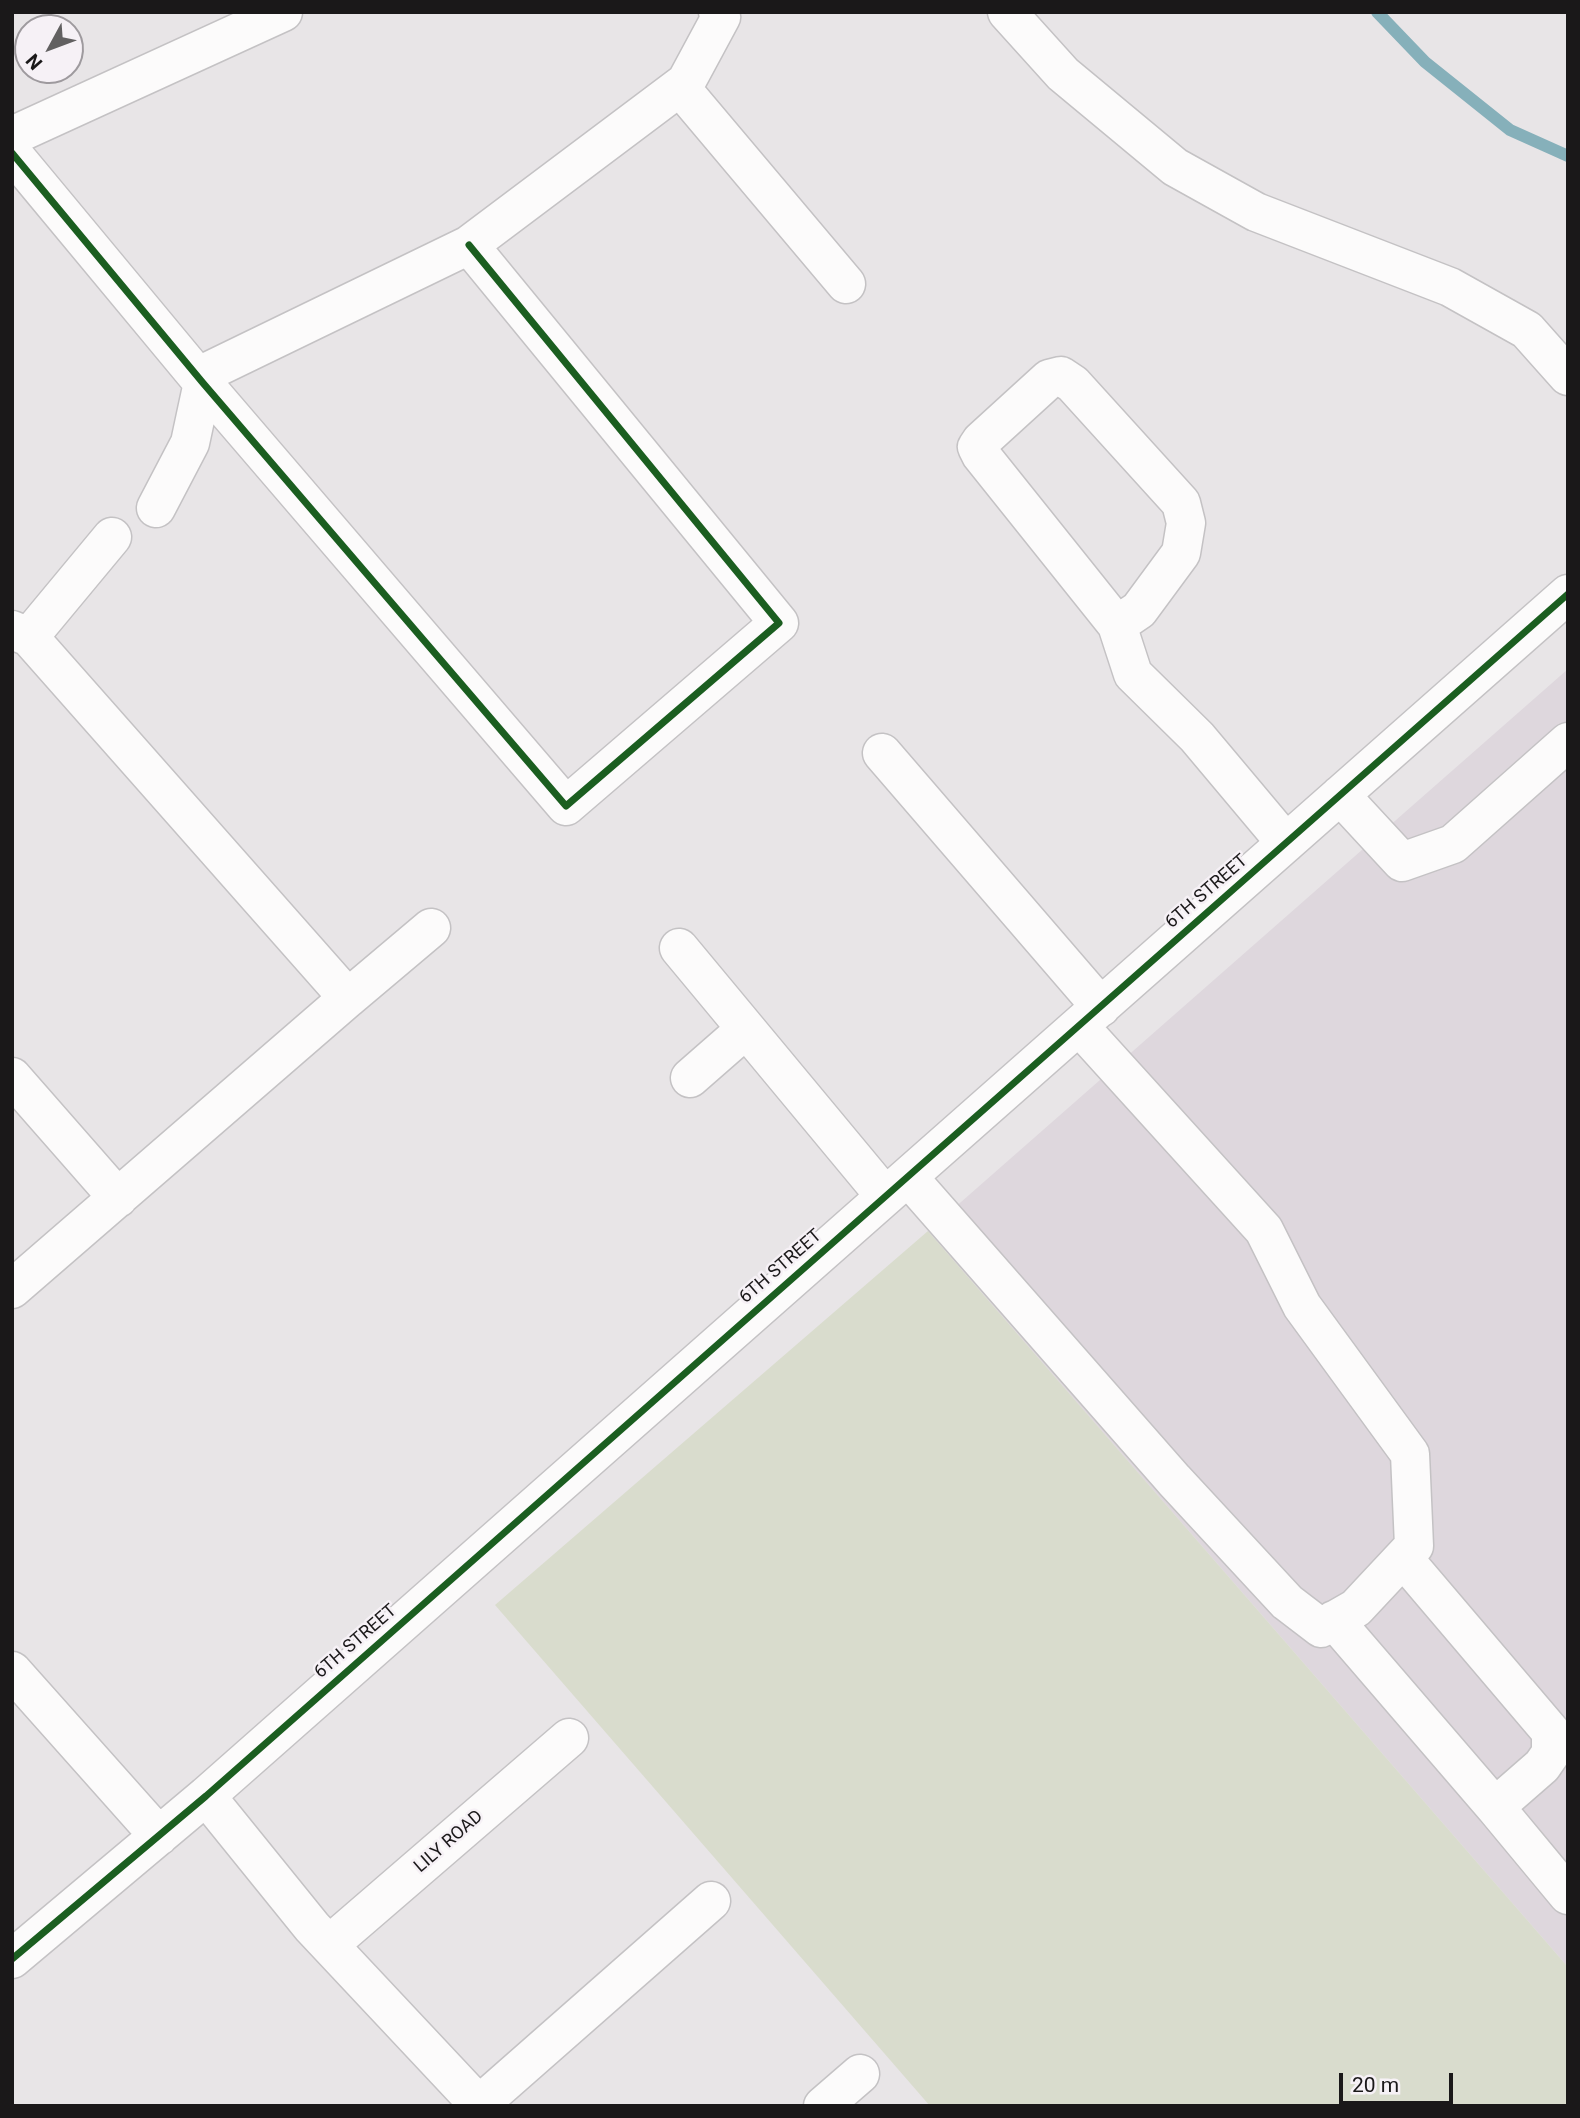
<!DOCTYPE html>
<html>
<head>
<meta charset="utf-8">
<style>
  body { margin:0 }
  #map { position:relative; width:1580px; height:2118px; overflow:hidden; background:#e8e5e7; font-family:Roboto,sans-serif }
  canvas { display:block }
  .frame { position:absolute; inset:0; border:14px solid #1a1819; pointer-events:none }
  .north { position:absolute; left:14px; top:14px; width:70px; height:70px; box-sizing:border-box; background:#f6f1f6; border:2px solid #9e9a9e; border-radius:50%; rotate:229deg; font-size:19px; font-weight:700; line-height:28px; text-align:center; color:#1a1819 }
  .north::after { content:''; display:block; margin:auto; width:24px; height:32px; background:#626061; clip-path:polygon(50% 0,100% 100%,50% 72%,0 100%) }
  .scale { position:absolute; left:1339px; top:2073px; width:114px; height:32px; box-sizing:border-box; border:4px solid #1a1819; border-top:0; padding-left:9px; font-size:21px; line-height:24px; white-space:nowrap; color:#1a1819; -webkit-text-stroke:5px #f6f1f6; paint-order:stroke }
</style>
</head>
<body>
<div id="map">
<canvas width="1580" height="2118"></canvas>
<div class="frame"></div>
<div class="north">N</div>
<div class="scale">20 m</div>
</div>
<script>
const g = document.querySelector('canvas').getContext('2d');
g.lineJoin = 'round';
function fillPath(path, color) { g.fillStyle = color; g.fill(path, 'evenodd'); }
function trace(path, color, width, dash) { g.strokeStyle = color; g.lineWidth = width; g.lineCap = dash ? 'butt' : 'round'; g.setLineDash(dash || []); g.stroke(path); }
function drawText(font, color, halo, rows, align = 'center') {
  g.font = font + ' Roboto,sans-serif'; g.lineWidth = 5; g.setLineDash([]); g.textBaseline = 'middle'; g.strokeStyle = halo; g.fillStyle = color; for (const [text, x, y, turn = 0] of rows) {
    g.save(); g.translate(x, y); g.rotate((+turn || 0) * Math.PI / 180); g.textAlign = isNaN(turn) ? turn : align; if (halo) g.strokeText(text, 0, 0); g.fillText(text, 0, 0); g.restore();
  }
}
const built = new Path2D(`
  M1568,669V1967L928,1231Z`);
const green = new Path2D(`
  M928,1231L1568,1967V2106H930L495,1605Z`);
const stream = new Path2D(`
  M1377,12L1425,62L1510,130L1568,156`);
const minor = new Path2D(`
  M1007,12L1063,74L1175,167L1256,212L1450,287L1527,330L1568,376
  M680,87L846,284
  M12,136L283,12
  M12,153L203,383L566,806L779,623L469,245
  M156,508L190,443L205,373L469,245L686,82L721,17L718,12
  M1117,625L1139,610L1181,553L1186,523L1181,503L1073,384L1061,376L1049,379L981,441L977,447L981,455L1117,625L1133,674L1197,737L1286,843
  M12,630L29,637L112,537
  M882,753L1101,1007
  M1340,795L1402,862L1453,844L1568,742
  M679,948L885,1196
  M348,998L431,928
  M12,1077L118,1198
  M690,1078L746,1029
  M908,1177L1174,1480L1287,1602L1321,1628L1356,1608L1414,1546L1410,1454L1302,1306L1264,1230L1079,1026
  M12,1289L348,998L29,637
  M1334,1620L1495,1807L1542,1766L1551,1753V1732L1403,1558
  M12,1671L159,1836
  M206,1796L312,1927L480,2106
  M1495,1807L1568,1895
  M329,1945L569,1738
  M12,1959L206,1796L1568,594
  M479,2105L711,1901
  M823,2106L860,2074`);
const cycleway = new Path2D(`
  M12,153L203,383L566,806L779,623L469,245
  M12,1959L206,1796L1568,594`);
const streetNames = [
  ["6TH STREET",1207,892,-41],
  ["6TH STREET",781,1267,-41],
  ["6TH STREET",356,1642,-41],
  ["LILY ROAD",449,1842,-41]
];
fillPath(built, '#ded7dd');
fillPath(green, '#d9dccd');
trace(stream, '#86b0ba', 12);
trace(minor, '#c4c2c4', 41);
trace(minor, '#fcfbfb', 38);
trace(cycleway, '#1b5e20', 7);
drawText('18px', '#1a1819', '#f6f1f6', streetNames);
</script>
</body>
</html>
